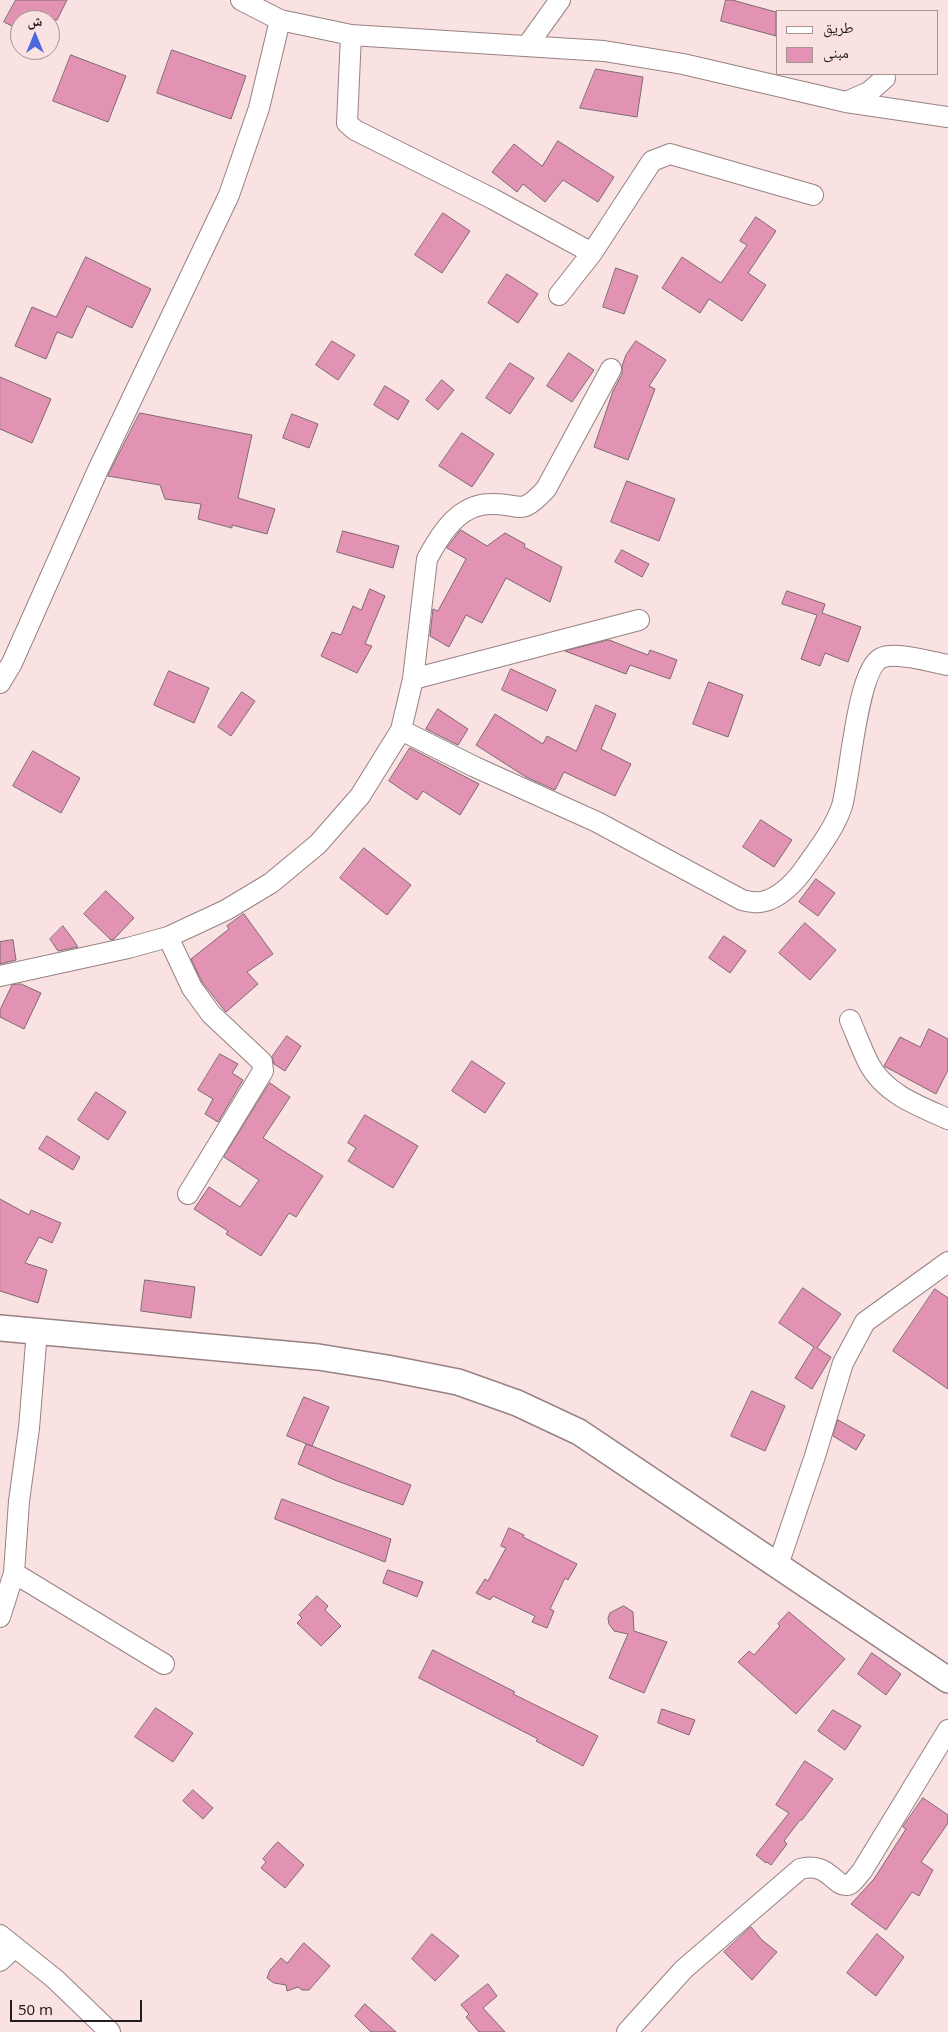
<!DOCTYPE html>
<html>
<head>
<meta charset="utf-8">
<style>
  body { margin:0 }
  #map { position:relative; width:948px; height:2032px; overflow:hidden; background:#fbe2e2; font-family:"Noto Sans","Noto Naskh Arabic",sans-serif }
  canvas { display:block }
  .legend { position:absolute; left:776px; top:10px; width:162px; height:65px; box-sizing:border-box; background:#fbe2e2; border:1px solid #a59393; margin:0; padding:6px 9px; list-style:none; font-size:15px; color:#251c1d }
  .legend li { display:flex; align-items:center; gap:10px; height:25px }
  .legend b { width:25px; border:1px solid #a59393 }
  .north { position:absolute; left:10px; top:10px; width:50px; height:50px; box-sizing:border-box; background:#fbe2e2; border:1px solid #a59393; border-radius:50%; rotate:0deg; font-size:14px; font-weight:700; line-height:20px; text-align:center; color:#251c1d }
  .north::after { content:''; display:block; margin:auto; width:18px; height:22px; background:#4c6ade; clip-path:polygon(50% 0,100% 100%,50% 72%,0 100%) }
  .scale { position:absolute; left:10px; top:2000px; width:132px; height:22px; box-sizing:border-box; border:2px solid #251c1d; border-top:0; padding-left:6px; font-size:15px; line-height:18px; white-space:nowrap; color:#251c1d; -webkit-text-stroke:4px #fbe2e2; paint-order:stroke }
</style>
</head>
<body>
<div id="map">
<canvas width="948" height="2032"></canvas>
<ul class="legend">
<li><b style="height:6px;background:#fff"></b>طريق</li>
<li><b style="height:14px;background:#e293b4"></b>مبنى</li>
</ul>
<div class="north">ش</div>
<div class="scale">50 m</div>
</div>
<script>
const g = document.querySelector('canvas').getContext('2d');
g.lineJoin = 'round';
function fillPath(path, color) { g.fillStyle = color; g.fill(path, 'evenodd'); }
function trace(path, color, width, dash) { g.strokeStyle = color; g.lineWidth = width; g.lineCap = dash ? 'butt' : 'round'; g.setLineDash(dash || []); g.stroke(path); }
const building = new Path2D(`
  M16,0H67L57,20H20V30L4,22Z
  M726,0H732L776,12V36L721,21Z
  M172,50L246,76L231,119L157,93Z
  M71,55L126,76L108,122L53,101Z
  M596,69L643,77L637,117L580,108Z
  M558,141L614,177L598,202L563,180L545,202L523,184L517,192L492,172L514,144L542,166Z
  M443,213L470,231L442,273L415,255Z
  M756,217L776,231L748,273L766,285L742,321L709,299L700,313L662,288L682,257L721,283L747,245L740,241Z
  M86,257L151,289L132,328L87,306L72,338L57,332L46,359L15,346L32,307L56,317Z
  M616,268L638,276L624,314L603,307Z
  M507,274L538,294L518,323L488,303Z
  M332,341L355,355L338,380L316,365Z
  M636,341L666,360L649,386L655,389L628,460L594,447L613,391L622,374V366L626,355Z
  M569,353L594,370L572,402L547,386Z
  M510,363L534,378L510,414L486,398Z
  M0,377L51,399L32,443L0,429Z
  M442,380L454,390L438,410L426,400Z
  M385,386L409,401L398,420L374,405Z
  M140,413L252,435L238,498L275,509L267,534L232,525V528L198,519L201,504L165,499L160,485L108,476Z
  M292,414L318,424L309,448L283,438Z
  M462,433L494,454L472,487L439,466Z
  M627,481L675,499L659,541L611,522Z
  M461,530L487,546L505,533L525,544L524,547L562,567L550,602L506,578L482,623L466,615L449,647L430,636L433,609L438,611L466,559L447,548Z
  M343,531L399,546L393,568L337,552Z
  M622,550L649,564L642,577L615,562Z
  M370,589L385,596L365,644L372,646L357,673L321,656L332,632L341,635L353,606L361,610Z
  M787,591L825,604L822,613L861,627L848,662L825,653L820,666L801,659L817,615L782,604Z
  M609,640L648,655L650,650L677,660L670,679L630,665L626,674L565,651Z
  M511,669L556,690L547,711L502,690Z
  M169,671L209,688L194,723L154,705Z
  M709,682L743,695L728,737L693,724Z
  M242,692L255,701L231,736L218,727Z
  M596,705L616,714L601,749L631,764L615,796L564,772L555,790L526,777L476,745L495,714L543,744L547,736L576,751Z
  M438,709L468,729L458,745L426,729Z
  M410,748L479,784L460,815L423,791L417,800L389,781Z
  M33,751L80,778L61,813L13,786Z
  M761,820L792,840L774,867L743,847Z
  M364,848L411,885L387,915L340,878Z
  M816,879L835,893L818,916L799,902Z
  M106,891L134,918L114,939L111,940L84,914Z
  M244,914L273,954L247,972L258,984L226,1012L202,982L191,959L229,929L227,926Z
  M805,923L836,950L810,980L779,953Z
  M63,926L72,938L78,947L58,951L50,939Z
  M724,936L746,951L730,973L709,958Z
  M13,940L16,960L0,964V942Z
  M21,984L41,993L24,1029L0,1017V1010L12,985Z
  M929,1029L948,1039V1070L936,1094L884,1066L900,1037L920,1047Z
  M287,1036L301,1046L285,1071L274,1064L272,1057Z
  M220,1054L238,1064L232,1073L243,1080L218,1122L205,1114L213,1099L198,1090Z
  M472,1061L505,1083L485,1113L452,1091Z
  M270,1083L290,1097L263,1138L323,1176L296,1217L289,1213L261,1256L226,1234L228,1231L194,1209L209,1187L240,1207L259,1180L224,1157Z
  M96,1092L126,1112L108,1140L78,1120Z
  M365,1115L418,1146L393,1188L348,1161L356,1148L348,1143Z
  M47,1136L80,1157L73,1170L39,1149Z
  M0,1199L29,1215L31,1210L61,1223L52,1243L39,1237L25,1263L47,1270L38,1303L0,1291Z
  M145,1280L195,1287L191,1318L141,1311Z
  M803,1288L841,1314L817,1348L831,1357L812,1389L795,1378L814,1347L779,1323Z
  M935,1289L948,1298V1389L893,1351Z
  M752,1391L785,1406L765,1451L731,1436Z
  M304,1397L329,1407L312,1446L411,1485L403,1505L337,1481L298,1464L306,1444L312,1446L287,1436Z
  M838,1420L865,1435L856,1450L833,1436Z
  M282,1499L391,1539L385,1562L275,1519Z
  M509,1528L524,1535L523,1537L577,1564L568,1580L565,1578L550,1609L554,1611L547,1628L532,1622L535,1616L493,1596L490,1600L476,1593L485,1579L488,1581L506,1548L501,1546Z
  M388,1570L423,1582L417,1597L383,1583Z
  M317,1596L328,1606L325,1610L341,1626L321,1646L297,1623L302,1618L299,1615Z
  M624,1606L633,1612L634,1631L667,1642L644,1693L609,1678L628,1634L614,1631L609,1624L608,1618L610,1613Z
  M789,1612L845,1659L796,1714L738,1662L749,1651L754,1655L780,1626L778,1624Z
  M433,1650L515,1692L513,1694L598,1736L583,1766L536,1741L538,1739L419,1678Z
  M872,1653L901,1674L886,1695L858,1674Z
  M156,1708L193,1733L173,1762L135,1737Z
  M662,1709L695,1720L689,1735L658,1723Z
  M833,1710L861,1726L845,1750L818,1731Z
  M805,1761L833,1779L802,1820H800L784,1841L787,1844L771,1865L767,1862L766,1863L756,1855L789,1813L776,1805Z
  M193,1790L213,1808L203,1819L183,1801Z
  M923,1798L948,1815V1823L921,1862L933,1870L919,1896L912,1892L886,1930L851,1904L874,1879L906,1829L903,1827Z
  M278,1842L304,1865L285,1888L261,1868L266,1862L263,1859Z
  M751,1927L762,1940L777,1952L752,1980L724,1952Z
  M432,1934L459,1956L435,1981L412,1959Z
  M877,1934L904,1957L876,1996L847,1973Z
  M304,1943L330,1966L309,1990H302L298,1987L287,1991L286,1985L274,1983L267,1978L270,1970L281,1958L287,1963Z
  M488,1984L497,1996L483,2008L505,2032H479L466,2017L469,2014L461,2005Z
  M365,2004L396,2032H371L355,2016Z`);
const minor = new Path2D(`
  M241,0L280,20L351,35L604,51L683,64L846,102L869,92L885,78
  M351,35L347,123L355,130L493,199L592,253
  M527,46L560,0
  M846,102L948,117
  M559,295L592,253L652,161L670,154L813,195
  M413,679L639,620
  M0,683L12,663L97,472L229,195L259,108L280,20
  M401,730L475,767L597,822L742,900C747,901 755,903 761,902C780,899 797,880 807,865C820,847 835,827 842,806C850,778 857,669 881,658C895,651 932,662 948,665
  M168,937L192,988L211,1014L262,1062L263,1071L188,1194
  M0,976L128,948L168,937L226,910L271,883L318,844L360,796L401,730L413,679L427,559C441,533 459,504 491,504C522,503 519,518 546,489L611,369
  M850,1020C856,1034 862,1050 869,1064C885,1094 919,1106 948,1119
  M778,1565L815,1456L843,1363L865,1322L948,1262
  M14,1573L164,1664
  M0,1617L14,1573L19,1501L29,1428L37,1331
  M0,1935L55,1979L110,2032
  M0,1961L14,1948
  M627,2032L684,1969L800,1869C829,1861 834,1887 847,1885C853,1884 858,1875 862,1871L948,1730`);
const tertiary = new Path2D(`
  M0,1328L318,1357L387,1368L458,1382L517,1403L579,1432L948,1680`);
fillPath(building, '#e293b4');
trace(building, '#7d6970', 1);
trace(minor, '#978182', 22);
trace(tertiary, '#978182', 28);
trace(minor, '#fff', 20);
trace(tertiary, '#fff', 25);
</script>
</body>
</html>
